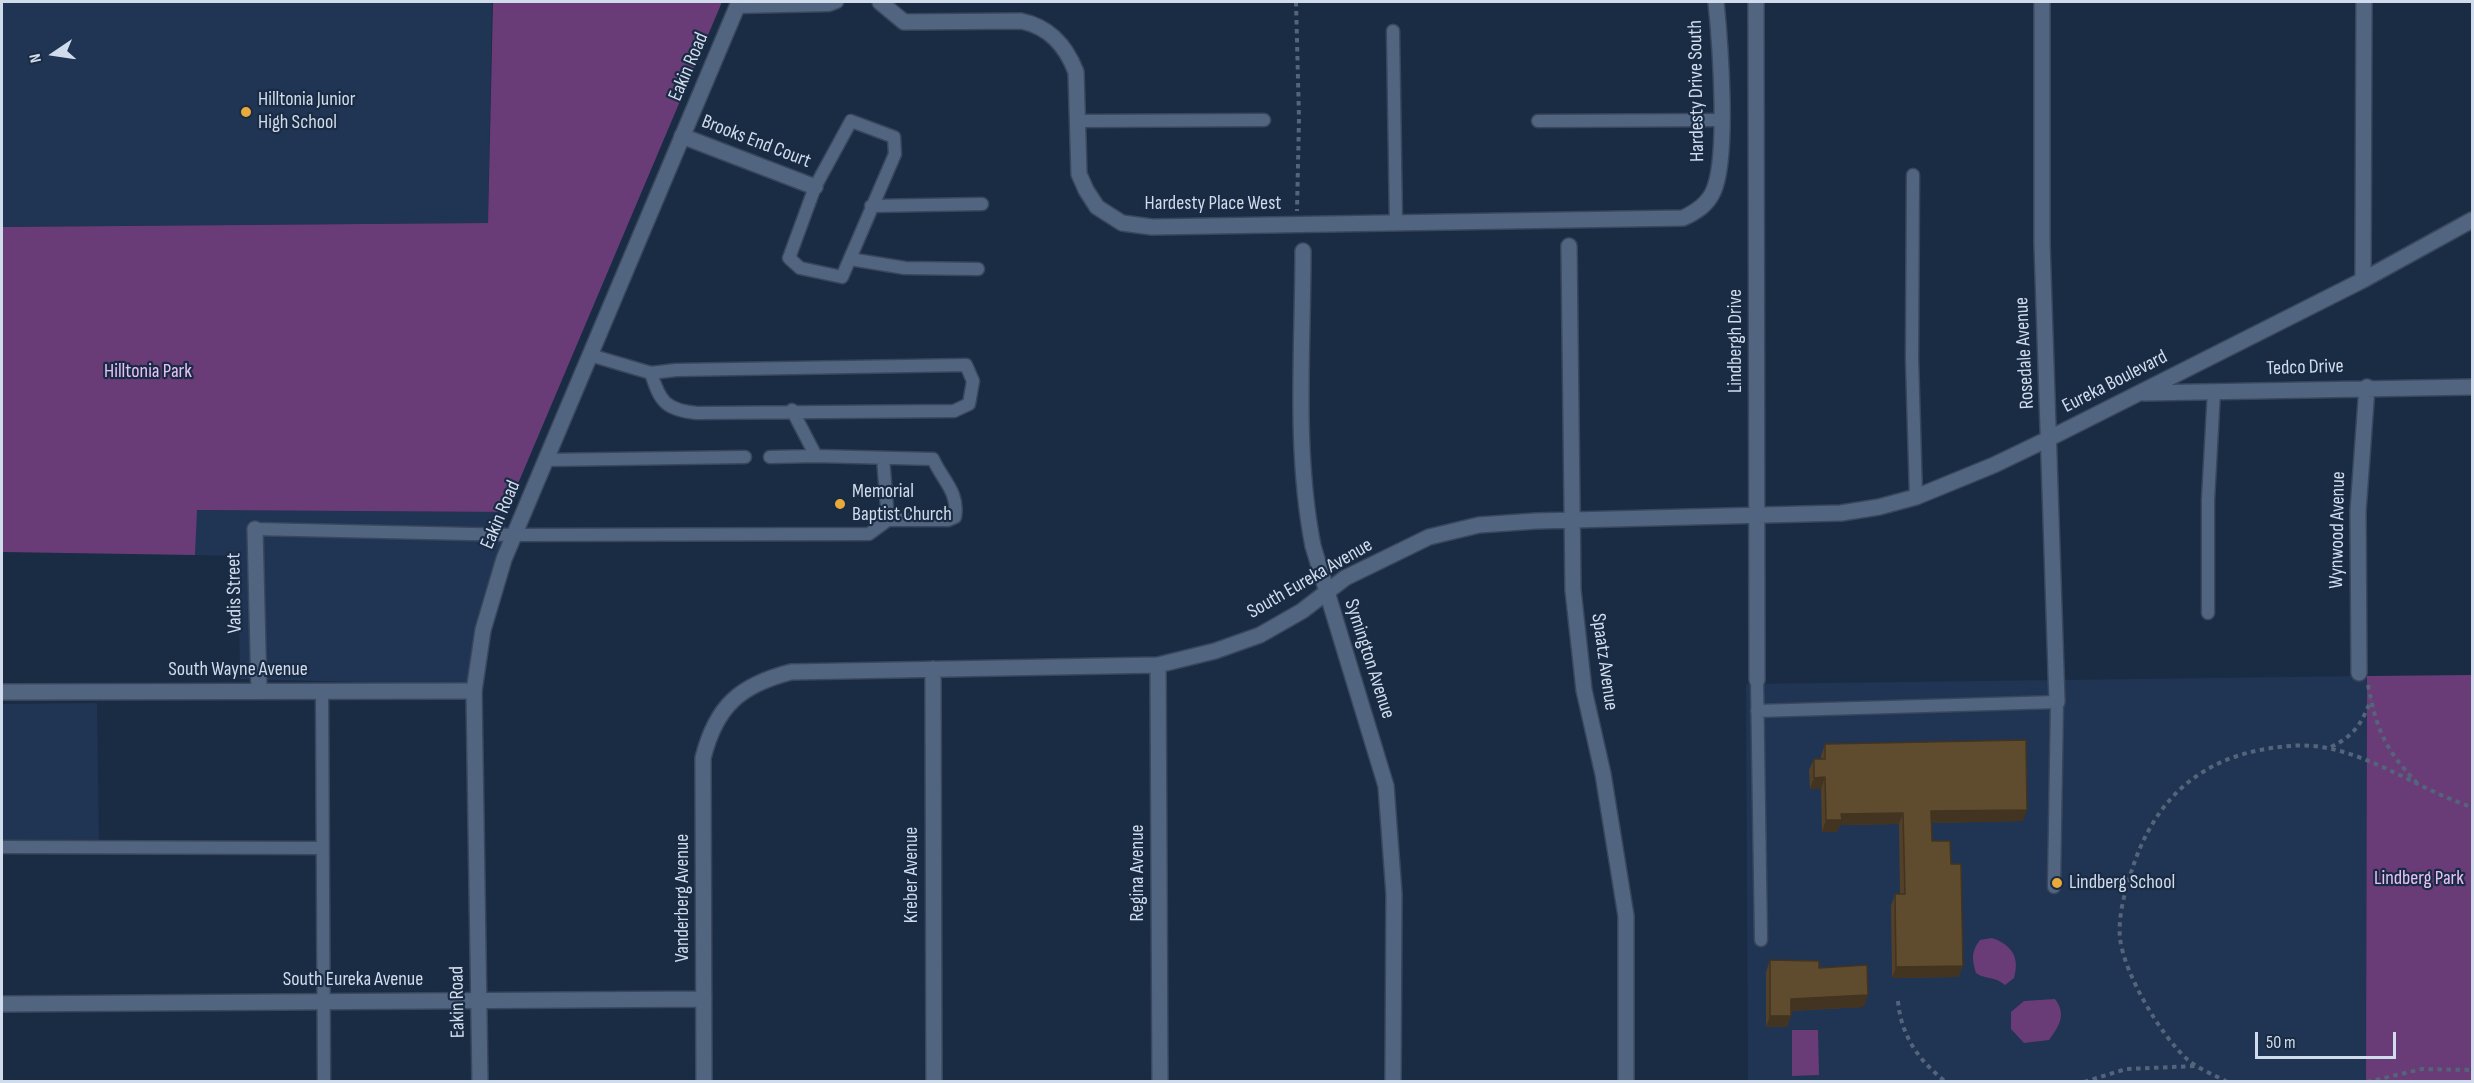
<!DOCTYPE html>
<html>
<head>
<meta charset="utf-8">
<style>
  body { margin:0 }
  #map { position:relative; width:2474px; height:1083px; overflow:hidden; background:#1a2b44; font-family:"Sofia Sans Condensed",sans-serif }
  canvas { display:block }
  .frame { position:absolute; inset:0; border:3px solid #d0dcec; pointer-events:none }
  .north { position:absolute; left:24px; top:24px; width:60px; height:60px; -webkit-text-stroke:4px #1a2b44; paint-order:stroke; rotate:257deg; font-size:16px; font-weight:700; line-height:24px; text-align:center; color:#d0dcec }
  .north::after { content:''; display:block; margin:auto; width:21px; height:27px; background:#d0dcec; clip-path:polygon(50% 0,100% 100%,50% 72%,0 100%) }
  .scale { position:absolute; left:2255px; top:1032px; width:141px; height:27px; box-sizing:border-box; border:3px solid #d0dcec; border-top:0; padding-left:8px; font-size:18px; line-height:21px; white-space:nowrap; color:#d0dcec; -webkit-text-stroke:4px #1a2b44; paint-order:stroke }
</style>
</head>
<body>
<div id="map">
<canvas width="2474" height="1083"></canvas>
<div class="frame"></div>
<div class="north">N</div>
<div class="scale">50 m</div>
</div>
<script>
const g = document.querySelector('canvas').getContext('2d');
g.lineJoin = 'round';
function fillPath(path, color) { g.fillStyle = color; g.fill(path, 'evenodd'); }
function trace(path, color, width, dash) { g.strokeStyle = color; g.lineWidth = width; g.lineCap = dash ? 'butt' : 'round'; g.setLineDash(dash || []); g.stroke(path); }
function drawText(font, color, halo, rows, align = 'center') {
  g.font = font + ' "Sofia Sans Condensed",sans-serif'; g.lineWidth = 4.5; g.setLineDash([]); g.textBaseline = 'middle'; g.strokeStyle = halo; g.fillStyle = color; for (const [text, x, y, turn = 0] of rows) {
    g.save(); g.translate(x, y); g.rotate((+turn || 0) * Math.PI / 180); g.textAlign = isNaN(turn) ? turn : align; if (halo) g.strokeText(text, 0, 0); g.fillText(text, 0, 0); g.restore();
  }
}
const built = new Path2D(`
  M2,2H492L488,223L2,227Z
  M196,510L506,512L505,550L475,685L240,679L238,556L195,555Z
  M2367,676L2366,1081H1748L1746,684Z
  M97,703L99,841L2,842V704Z`);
const green = new Path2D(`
  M493,2H722L506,512L197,510L195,555L2,552V227L488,223Z
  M2472,675V1081H2366L2367,676Z
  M1992,938C2012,945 2020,957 2014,978L2005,985C1995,976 1986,980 1976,973C1972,959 1971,952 1980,940Z
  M2055,999C2067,1015 2059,1026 2049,1040L2024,1043L2011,1029V1012L2024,1001Z
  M1792,1030H1818L1819,1075L1792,1076Z`);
const path = new Path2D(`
  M1296,2L1299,118L1297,211
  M2368,685C2377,731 2385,749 2417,783
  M2331,747C2355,735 2361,724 2371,700
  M1898,1001C1901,1036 1919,1061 1946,1082
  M2084,1082L2126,1069L2197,1066
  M2227,1082C2215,1075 2198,1069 2188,1060C2161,1036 2124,974 2120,938C2118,919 2124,894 2130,876C2154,795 2206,752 2290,746C2355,740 2412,788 2472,807
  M2367,1082L2422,1069L2472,1070`);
const service = new Path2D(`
  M737,7L829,5L837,2
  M1393,31L1396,224
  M851,121L894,137L895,154L842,277L800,268L789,258L815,187Z
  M1079,121L1264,120
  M1538,121L1720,120
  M1913,175L1912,359L1916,497
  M871,206L982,204
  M850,259L905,268L978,269
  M590,355L651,373L676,370L966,365L973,381L969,404L954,411L697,413C666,410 660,402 651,373
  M792,410L816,456L933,459C943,481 959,492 955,517L948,520H888L883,458
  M770,457L816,456
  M546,460L745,457
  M255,529L514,535L869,534L888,520
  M2208,613V500L2214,391
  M1757,680L1761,940
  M322,691L324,1082
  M1757,711L2057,702L2054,887
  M2,847L323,848`);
const minor = new Path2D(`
  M880,2L904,22L1021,21C1050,27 1066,46 1076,72L1079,174L1086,190L1097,207L1122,223L1152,227L1683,218C1696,212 1707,205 1713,192C1729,159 1720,41 1716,2
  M1756,2L1757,680
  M2042,2V244L2057,702
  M682,136L815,187
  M1569,246L1573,590L1584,690L1603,774L1626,916V1082
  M1303,251C1303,348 1294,450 1313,546L1386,786L1394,894L1393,1082
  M2363,280L2364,2
  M2144,393L2472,387
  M255,529L259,691
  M1158,665L1160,1082
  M933,669L934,1082
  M2359,673L2358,511L2367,387
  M2,692L474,691
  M2,1004L704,999
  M704,1082L703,758C716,706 740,685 791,672L1158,665L1215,651L1260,635L1302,611L1345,578L1429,537L1479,525L1536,521L1841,513L1879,507L1916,497L1994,465L2050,438L2363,280L2472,220`);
const tertiary = new Path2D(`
  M480,1082L474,691L483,630L504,559L739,2`);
const wall = new Path2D(`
  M1825,744L2023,821L1932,823V841L1951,864L1963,966L1958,977L1892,978L1891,906L1895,894H1900L1899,824L1840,825L1837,832H1822L1821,789H1810L1809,770L1814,759H1821V756Z
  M1770,960L1819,968L1864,1007L1791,1011L1787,1027H1766V972Z`);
const shadedWall = new Path2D(`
  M1825,777L1821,789H1810L1814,778Z
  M2027,810L2023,821L1927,823L1931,811Z
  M1903,813L1899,824L1840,825L1837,832H1822L1826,820L1841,814Z
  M1963,966L1958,977L1892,978L1896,967Z
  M1868,995L1864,1007L1787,1011L1791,999Z
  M1770,1016H1791L1787,1027H1766Z`);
const building = new Path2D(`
  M2026,740L2027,810L1931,811L1932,841H1950L1951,864H1961L1963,966L1896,967L1895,894H1905L1903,813L1841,814L1842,820H1826L1825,777L1814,778V759H1825V744Z
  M1770,960L1819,961V968L1867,965L1868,995L1791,999V1016H1770Z`);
const markers = [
  [246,112,6,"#eaaa39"],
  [840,504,6,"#eaaa39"],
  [2057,883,6,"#eaaa39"]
];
const streetNames = [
  ["Eakin Road",689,67,-67],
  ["Hardesty Drive South",1697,91,-91],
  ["Brooks End Court",756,142,21],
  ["Hardesty Place West",1213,204],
  ["Lindbergh Drive",1736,341,-90],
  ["Rosedale Avenue",2025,353,-93],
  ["Tedco Drive",2305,368,-2],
  ["Eureka Boulevard",2115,382,-27],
  ["Eakin Road",501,515,-67],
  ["Wynwood Avenue",2338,530,-89],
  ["South Eureka Avenue",1310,579,-30],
  ["Vadis Street",235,593,-91],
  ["Symington Avenue",1369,659,72],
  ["Spaatz Avenue",1604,662,82],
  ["South Wayne Avenue",238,670],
  ["Regina Avenue",1138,873,-90],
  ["Kreber Avenue",912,875,-90],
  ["Vanderberg Avenue",683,898,-90],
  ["South Eureka Avenue",353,980],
  ["Eakin Road",458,1002,-91]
];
const poiNames = [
  ["Hilltonia Junior",258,100],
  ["High School",258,123],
  ["Memorial",852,492],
  ["Baptist Church",852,515],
  ["Lindberg School",2069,883]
];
const parkNames = [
  ["Hilltonia Park",148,372],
  ["Lindberg Park",2419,879]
];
fillPath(built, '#203453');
fillPath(green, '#693c78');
trace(service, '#39475c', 15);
trace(minor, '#39475c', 18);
trace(tertiary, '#39475c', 18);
trace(path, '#54647a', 4, [4.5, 4.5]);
trace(service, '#516581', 12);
trace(minor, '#516581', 15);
trace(tertiary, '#516581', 15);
fillPath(wall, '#524028');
fillPath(shadedWall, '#423420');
fillPath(building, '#5f4b2e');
trace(building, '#423420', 1.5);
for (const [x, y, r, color] of markers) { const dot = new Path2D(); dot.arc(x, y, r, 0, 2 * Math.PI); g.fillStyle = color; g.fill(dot); trace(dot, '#1a2b44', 2); }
drawText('20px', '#d0dcec', '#1a2b44', streetNames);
drawText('20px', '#d0dcec', '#1a2b44', poiNames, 'left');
drawText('20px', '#eac0f8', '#1a2b44', parkNames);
</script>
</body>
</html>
